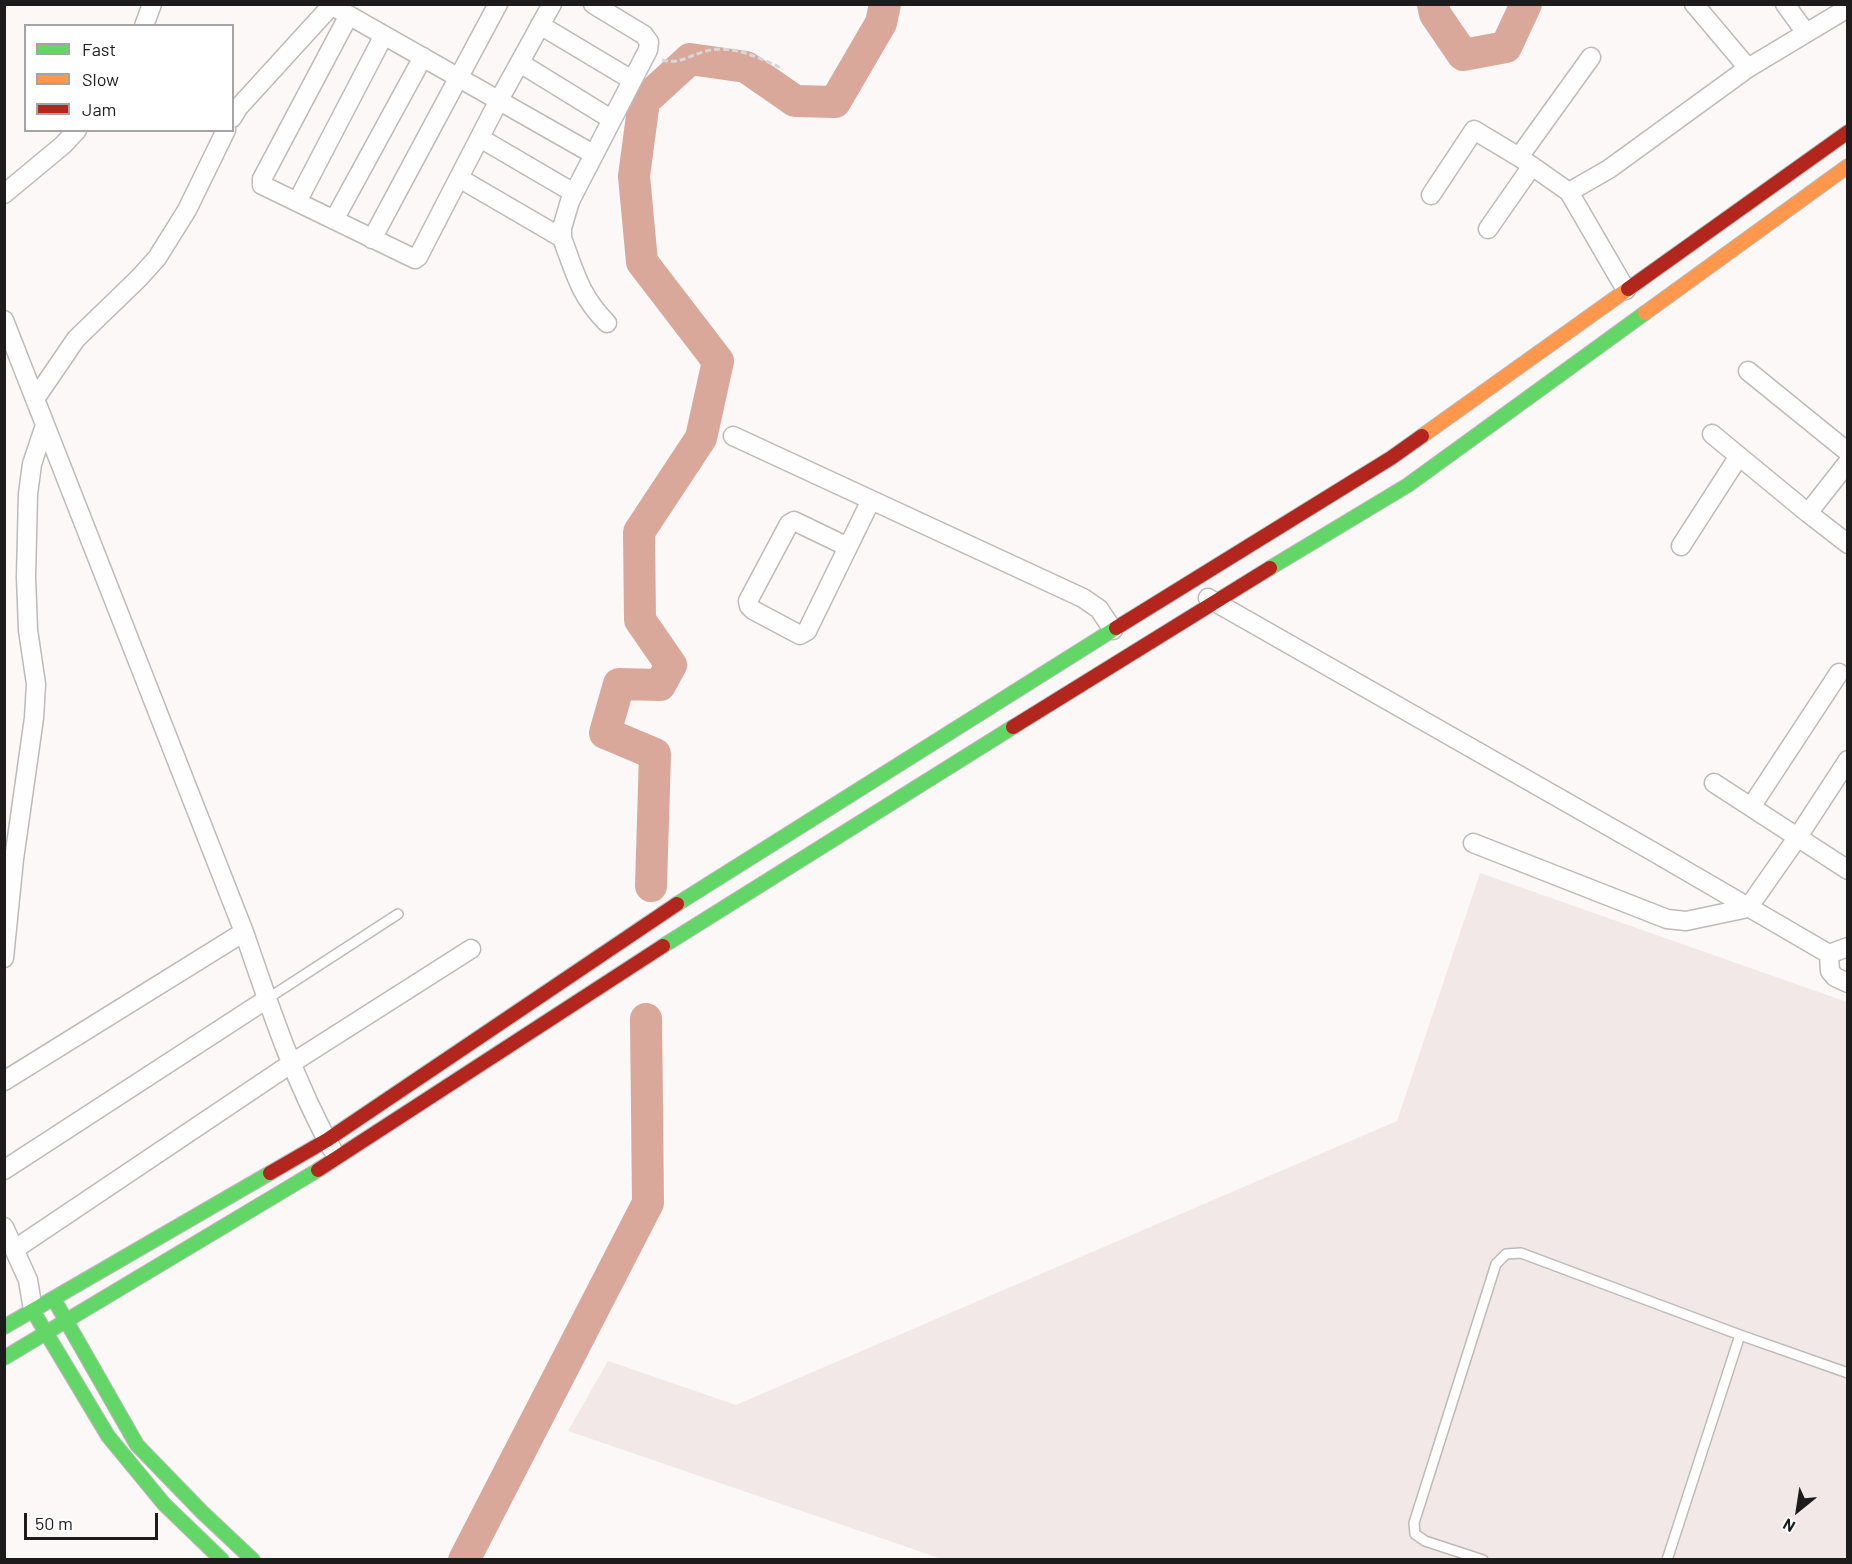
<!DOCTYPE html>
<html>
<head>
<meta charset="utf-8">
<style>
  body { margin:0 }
  #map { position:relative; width:1852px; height:1564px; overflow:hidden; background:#fbf8f7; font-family:Barlow,sans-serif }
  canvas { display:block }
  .frame { position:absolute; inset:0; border:6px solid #1d1b1b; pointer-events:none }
  .legend { position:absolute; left:24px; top:24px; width:210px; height:108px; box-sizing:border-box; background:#fff; border:2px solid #a5a4a4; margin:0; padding:8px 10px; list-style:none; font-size:18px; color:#1d1b1b }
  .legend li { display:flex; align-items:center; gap:12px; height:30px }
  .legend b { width:30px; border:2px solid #a5a4a4 }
  .north { position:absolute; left:1768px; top:1480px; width:60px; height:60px; -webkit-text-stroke:4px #fff; paint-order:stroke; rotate:210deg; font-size:16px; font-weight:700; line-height:24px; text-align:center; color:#1d1b1b }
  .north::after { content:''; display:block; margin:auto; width:21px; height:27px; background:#1d1b1b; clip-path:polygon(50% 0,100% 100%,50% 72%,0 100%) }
  .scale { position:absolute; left:24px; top:1513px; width:134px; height:27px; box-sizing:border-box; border:3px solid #1d1b1b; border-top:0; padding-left:8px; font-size:18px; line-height:21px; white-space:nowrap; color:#1d1b1b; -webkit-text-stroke:4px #fff; paint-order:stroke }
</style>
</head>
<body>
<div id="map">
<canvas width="1852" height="1564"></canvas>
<div class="frame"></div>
<ul class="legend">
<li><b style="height:8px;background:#63d668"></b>Fast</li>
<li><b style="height:8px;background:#ff974d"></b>Slow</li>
<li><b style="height:8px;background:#b3261e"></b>Jam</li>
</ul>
<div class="north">N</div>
<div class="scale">50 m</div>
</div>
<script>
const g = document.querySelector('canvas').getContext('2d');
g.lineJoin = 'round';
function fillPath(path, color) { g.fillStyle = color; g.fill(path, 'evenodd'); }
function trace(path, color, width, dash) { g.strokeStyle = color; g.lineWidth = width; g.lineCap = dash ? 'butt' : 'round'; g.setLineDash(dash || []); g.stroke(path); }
const built = new Path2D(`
  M1480,873L1847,1002V1559H942L568,1431L608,1361L736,1405L1397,1121Z`);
const river = new Path2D(`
  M1433,4L1435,14L1463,55L1506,47L1526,4
  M651,886L655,754L605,733L619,684L660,685L671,665L640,620L639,532L701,438L718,361L642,262L634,176L644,101L690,59L746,67L795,101L835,102L881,23L885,4
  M464,1560L648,1203L646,1019`);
const path = new Path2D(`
  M662,60C679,65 690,55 706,51C732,44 760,58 783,69`);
const lane = new Path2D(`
  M267,999L398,914
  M1483,1560L1425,1541L1415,1534L1414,1523L1496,1264L1506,1254L1521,1253L1740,1335L1848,1373
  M1667,1560L1740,1335`);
const street = new Path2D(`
  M329,4L593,154
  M593,4L644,35L649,42L648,50L570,201L562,228V238C575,273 580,296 607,323
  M1694,4L1748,68L1848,8
  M1785,4L1806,33
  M349,15L262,179V185L415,259L418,257L499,100L552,4
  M540,25L632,80
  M144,26L152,4
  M520,63L611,119
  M232,118L238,108L331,6
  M480,138L574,193
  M1519,157L1591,57
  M459,178L562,238
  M1569,192L1609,169L1748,68
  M4,194L63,145L77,130
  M1431,195L1474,130L1519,157L1569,192L1626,290
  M297,202L384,35
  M334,220L423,57
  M1488,229L1532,166
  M372,239L498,4
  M4,320L244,932C269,1005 294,1081 332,1149
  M1748,371L1848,452
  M35,399L76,339L139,278L157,258L187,210L226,130
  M1712,434L1808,513
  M733,436L1083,598L1099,609L1113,630
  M1848,462L1808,513L1848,544
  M1681,546L1739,456
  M848,547L794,521L789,524L748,601L749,606L753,610L800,635L807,631L871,500
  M1208,598L1652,851L1829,954L1848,947
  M1714,783L1848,870
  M1751,807L1839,673
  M1473,843L1667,919L1686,921L1748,908L1797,838L1848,760
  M1829,954L1830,971L1835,977L1848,983
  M4,958L14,859L34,718L36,684L28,630L26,577L28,494L32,464L45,425
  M4,1081L244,932
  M4,1170L267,999
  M4,1227L28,1280L33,1310
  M15,1249L292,1063L471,949`);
const fast = new Path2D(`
  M1270,568L1408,485L1645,313
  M677,904L1116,628
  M663,946L1013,727
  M56,1303L137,1445L202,1512L253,1560
  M36,1316L108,1436L164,1504L222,1560
  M4,1327L270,1173
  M4,1358L318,1170`);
const slow = new Path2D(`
  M1645,313L1848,166
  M1422,436L1628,289`);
const jam = new Path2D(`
  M1628,289L1848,132
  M1116,628L1391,458L1422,436
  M1013,727L1270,568
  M318,1170L663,946
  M270,1173L327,1140L677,904`);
fillPath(built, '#f1e8e7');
trace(river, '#d9a89b', 32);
trace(lane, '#bdbab9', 12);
trace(street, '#bdbab9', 21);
trace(fast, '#bdbab9', 16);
trace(slow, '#bdbab9', 16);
trace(jam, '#bdbab9', 16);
trace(path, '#d7d7d7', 3, [6, 3]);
trace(lane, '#fefefe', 9);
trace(street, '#fefefe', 18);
trace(fast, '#63d668', 14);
trace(slow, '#ff974d', 14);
trace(jam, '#b3261e', 14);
</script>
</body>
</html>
